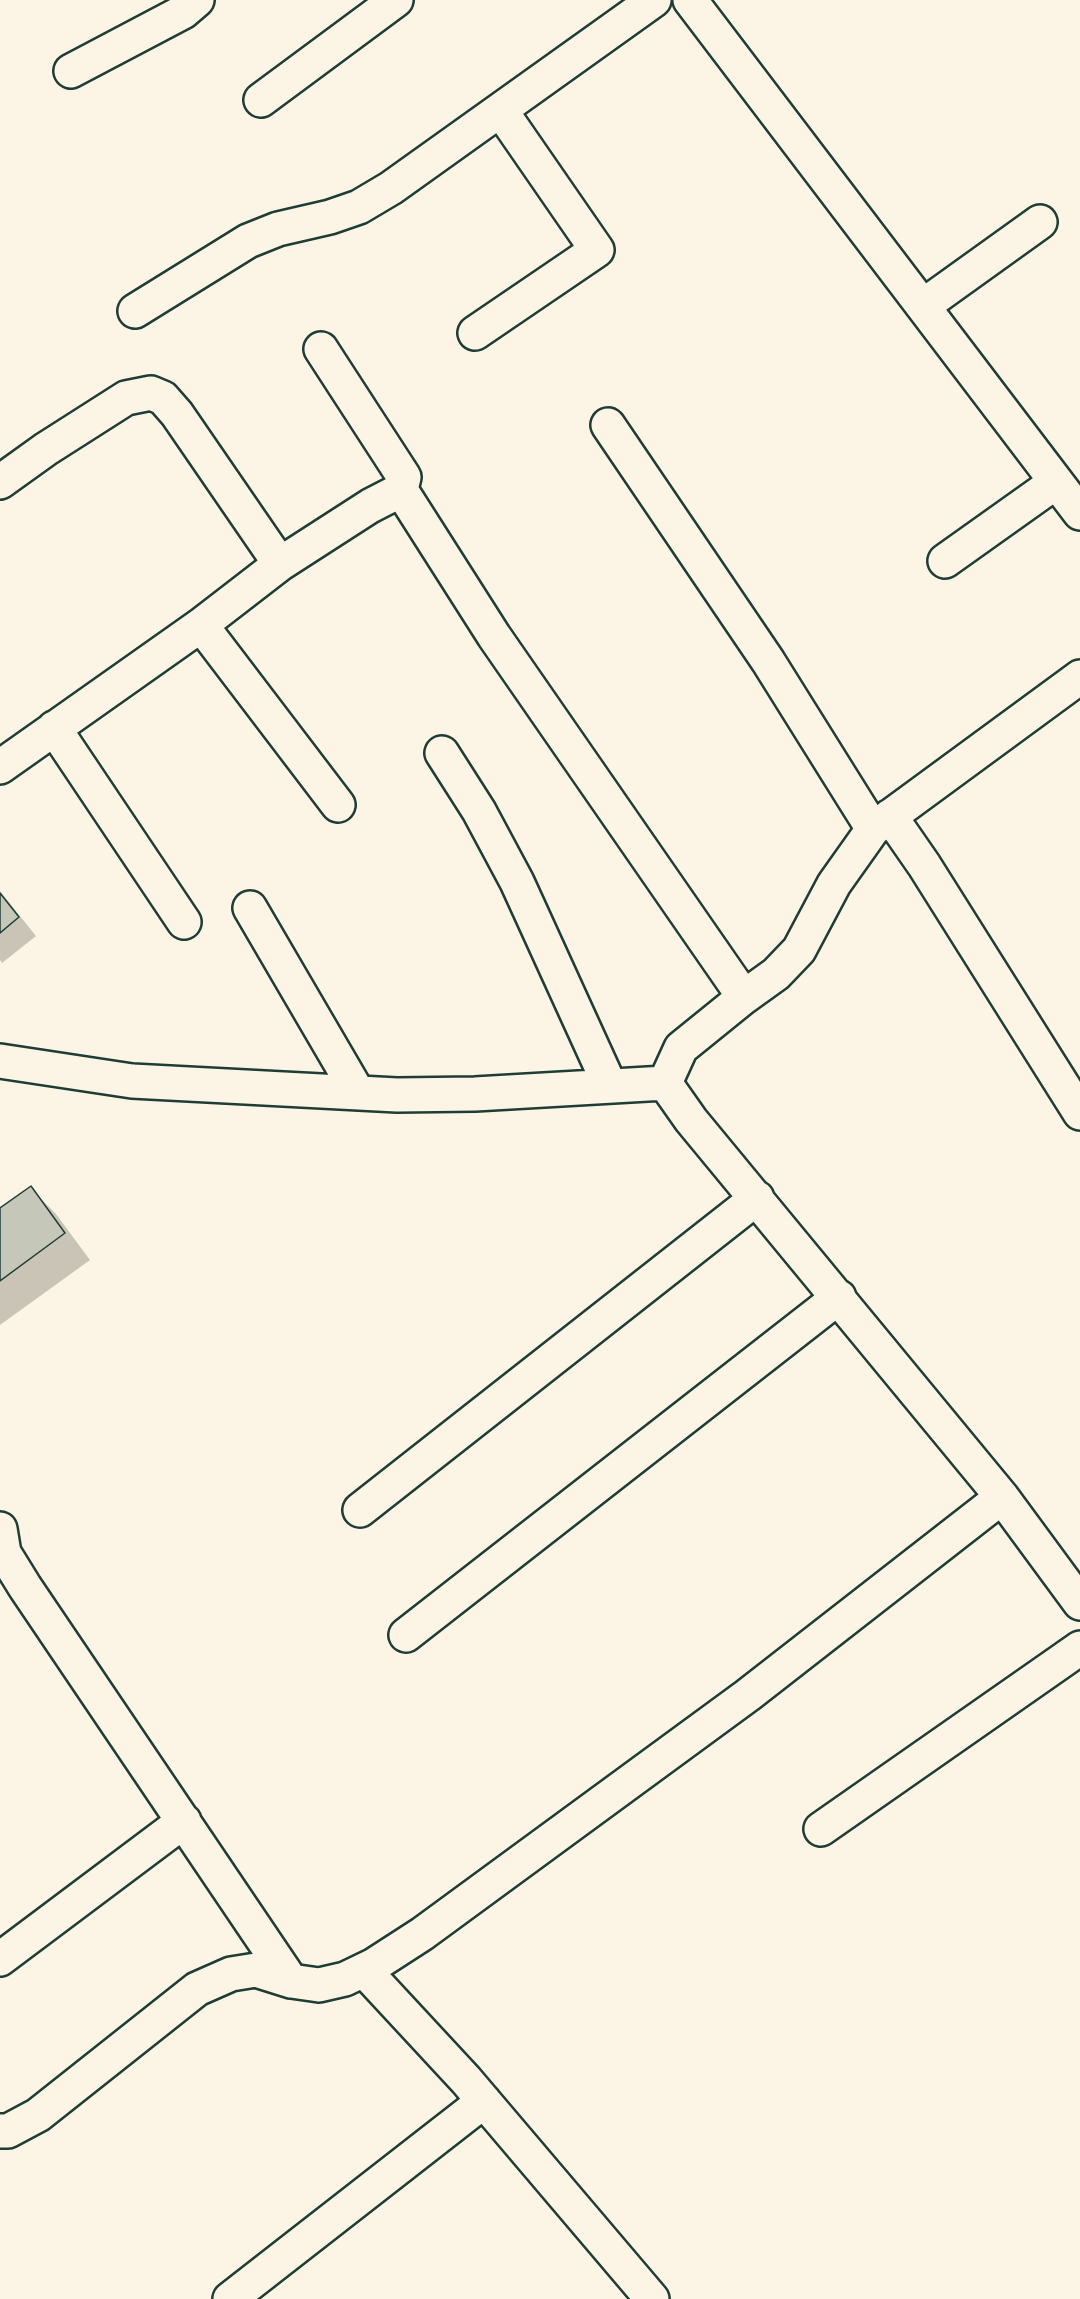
<!DOCTYPE html>
<html>
<head>
<meta charset="utf-8">
<style>
  body { margin:0 }
  canvas { display:block; background:#fcf5e5 }
</style>
</head>
<body>
<canvas width="1080" height="2299"></canvas>
<script>
const g = document.querySelector('canvas').getContext('2d');
g.lineJoin = 'round';
function fillPath(path, color) { g.fillStyle = color; g.fill(path, 'evenodd'); }
function trace(path, color, width, dash) { g.strokeStyle = color; g.lineWidth = width; g.lineCap = dash ? 'butt' : 'round'; g.setLineDash(dash || []); g.stroke(path); }
const shadow = new Path2D(`
  M0,891L36,936L2,963L0,960Z
  M30,1188L56,1214L90,1260L0,1325V1210Z`);
const building = new Path2D(`
  M0,893L19,917L0,933Z
  M31,1186L65,1233L0,1281V1208Z`);
const minor = new Path2D(`
  M690,0L1080,513
  M71,71L183,12L197,0
  M261,100L396,0
  M923,306L1040,222
  M135,311L248,241L278,229L330,217L359,207L391,188L654,0
  M475,333L597,250L501,111
  M321,349L404,477L401,490
  M608,425L768,661L873,829
  M0,482L46,449L126,398L151,393L163,398L177,414L280,564
  M945,561L1056,482
  M201,625L338,805
  M54,728L184,922
  M442,753L479,811L517,882L610,1086
  M0,767L201,625L280,564L370,506L401,490L494,636L744,997L681,1048L665,1083L691,1120L1002,1497L1080,1603
  M890,816L924,865L1080,1113
  M250,908L358,1093
  M744,997L776,974L799,950L834,884L873,829L1080,677
  M0,1061L132,1081L397,1095L475,1094L665,1083
  M360,1510L757,1198
  M0,1529L4,1553L25,1587L291,1981
  M406,1635L839,1297
  M821,1829L1080,1648
  M0,1959L184,1821
  M364,1970L466,2080L652,2299
  M0,2131H8L38,2115L197,1989L231,1974L256,1970L291,1981L319,1985L345,1979L374,1965L422,1934L748,1695L1002,1497
  M230,2299L484,2101`);
fillPath(shadow, '#0003');
fillPath(building, '#c5c7b9');
trace(building, '#1f3d34', 1.5);
trace(minor, '#1f3d34', 38);
trace(minor, '#fcf5e5', 33);
</script>
</body>
</html>
